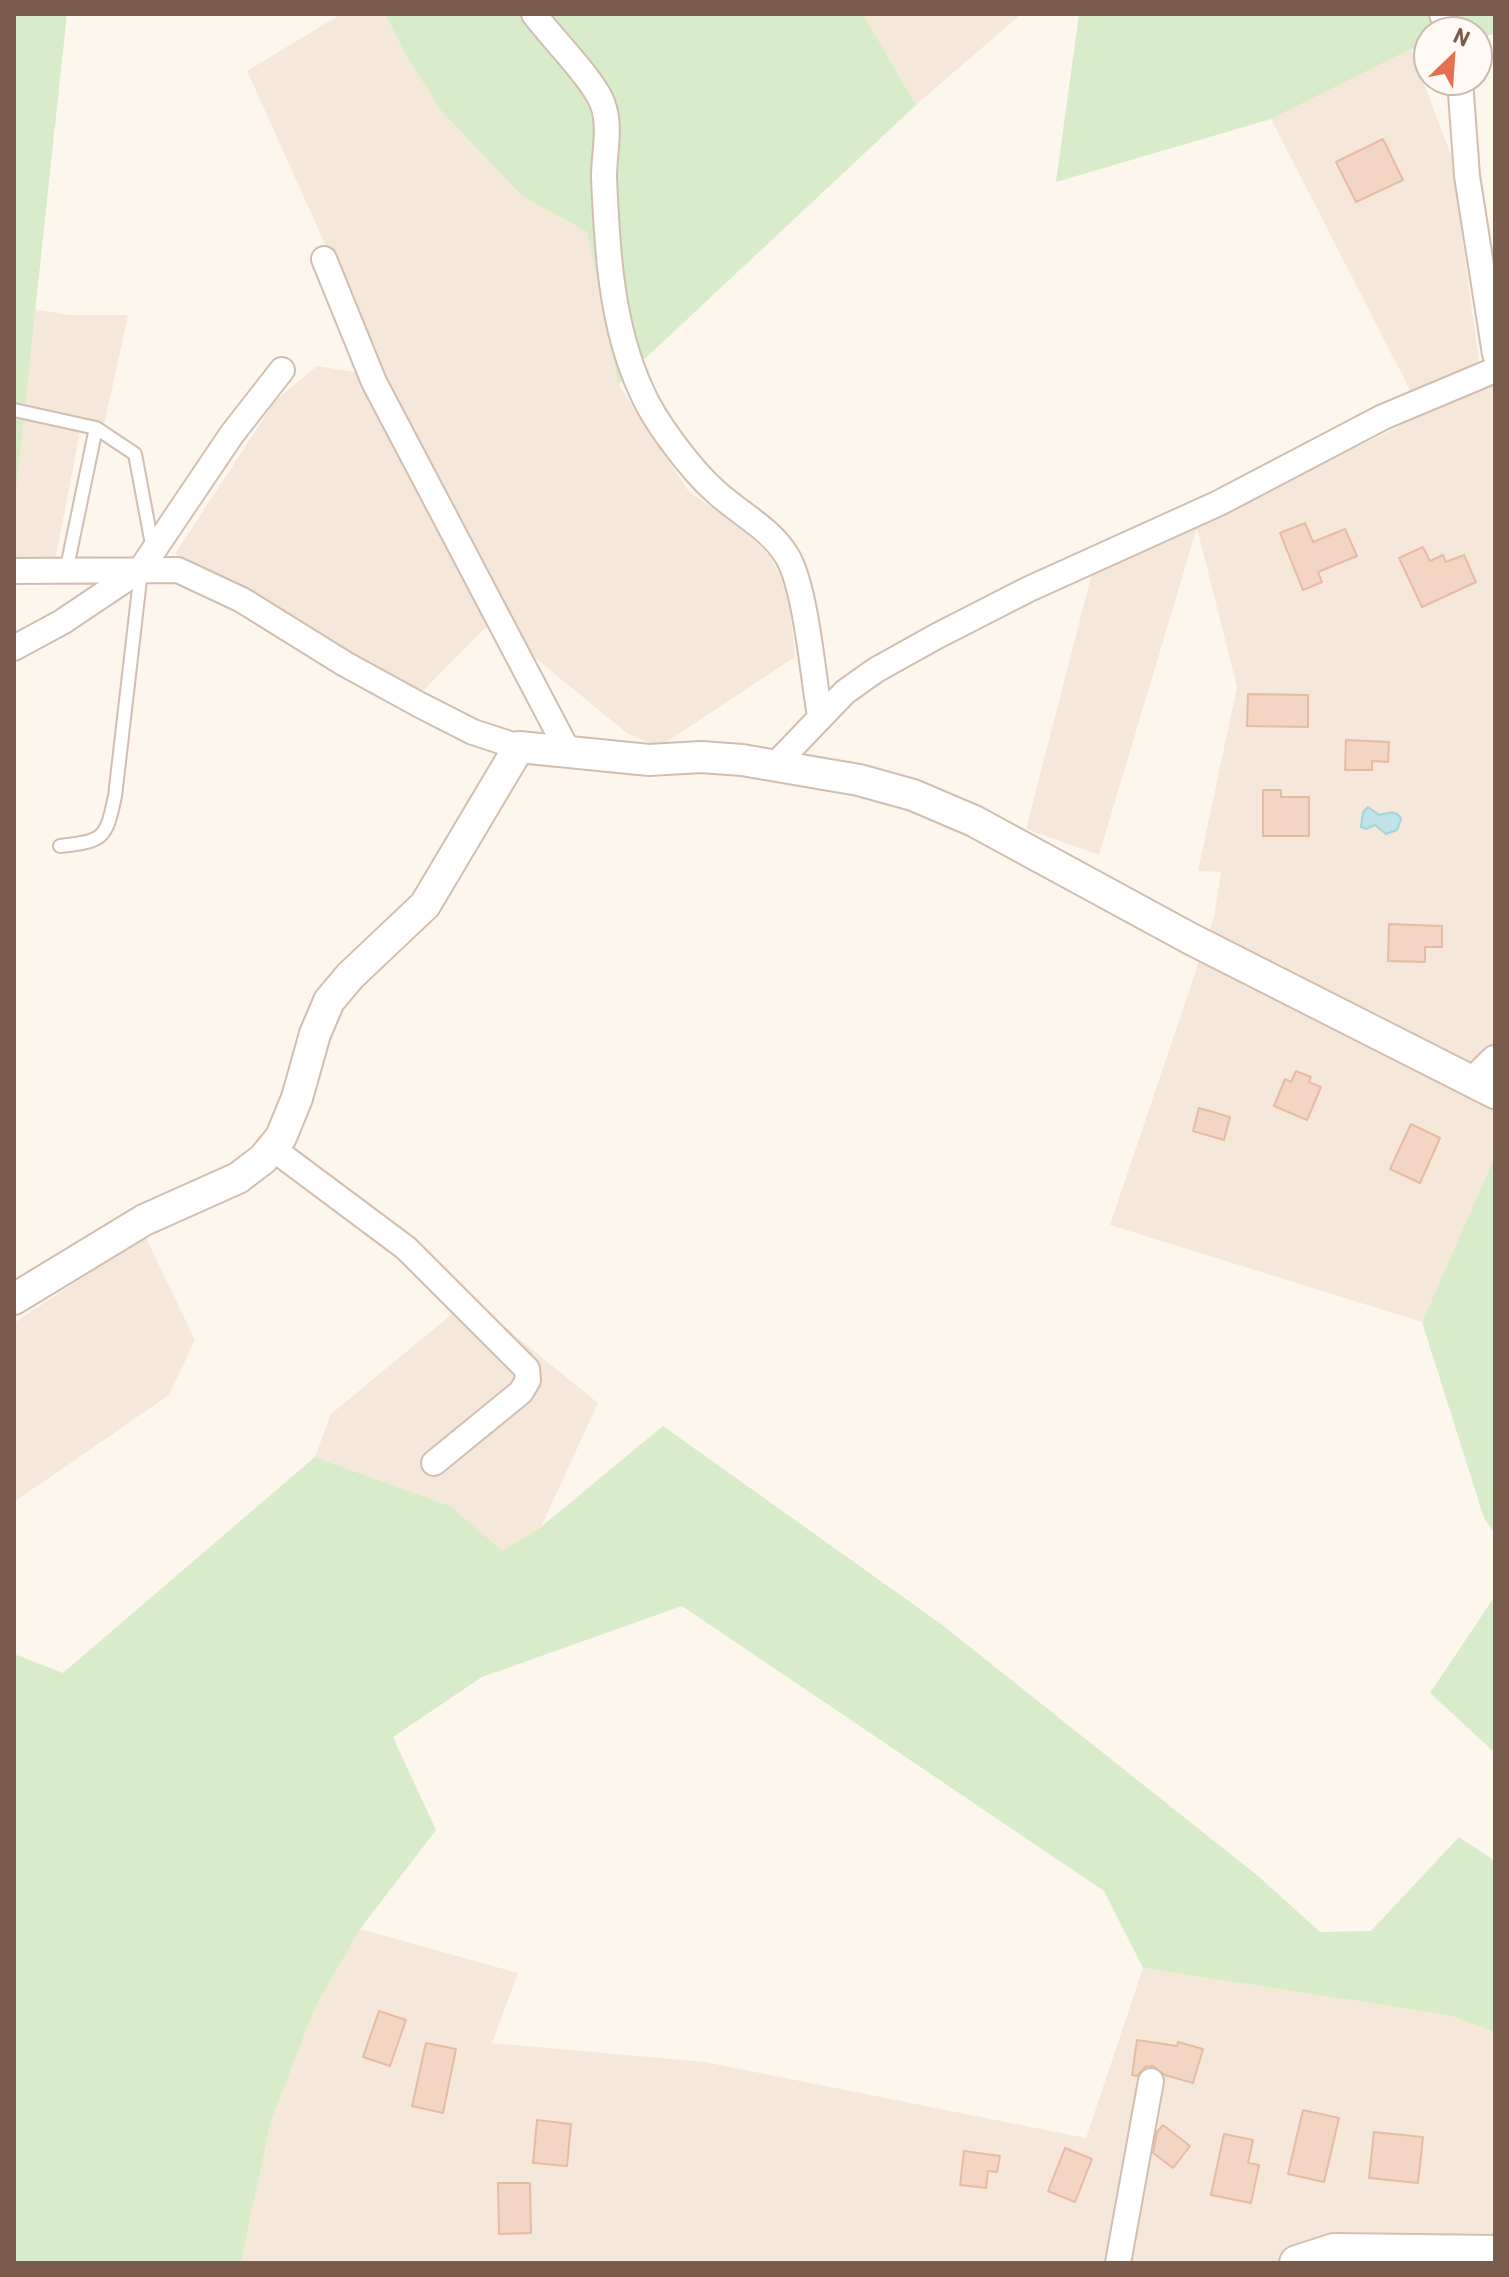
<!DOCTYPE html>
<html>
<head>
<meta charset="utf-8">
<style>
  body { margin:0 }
  #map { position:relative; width:1509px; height:2277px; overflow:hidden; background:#fdf6ec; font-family:Barlow,sans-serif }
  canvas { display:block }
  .frame { position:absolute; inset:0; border:16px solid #7a5c4d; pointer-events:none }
  .north { position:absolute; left:1413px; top:16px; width:80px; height:80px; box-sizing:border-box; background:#fffaf3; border:2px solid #cabbb1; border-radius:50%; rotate:25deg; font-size:22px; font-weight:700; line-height:32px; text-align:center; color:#7a5c4d }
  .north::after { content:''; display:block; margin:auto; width:28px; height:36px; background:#e76f51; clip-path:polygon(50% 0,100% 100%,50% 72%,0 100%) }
</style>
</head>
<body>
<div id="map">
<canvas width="1509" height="2277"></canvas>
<div class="frame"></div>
<div class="north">N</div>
</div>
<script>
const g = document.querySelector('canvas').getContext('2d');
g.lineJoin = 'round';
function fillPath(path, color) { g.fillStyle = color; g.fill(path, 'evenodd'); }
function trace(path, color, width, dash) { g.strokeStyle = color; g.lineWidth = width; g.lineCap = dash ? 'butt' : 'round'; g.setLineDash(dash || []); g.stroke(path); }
const residential = new Path2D(`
  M341,14H385L406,56L442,112L522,196L587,232L618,384L689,492L743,529L770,556L788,589L795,657L660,746L628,734L523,648L505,608L421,693L175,554L275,401L317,366L385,377L247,71Z
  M863,14H1021L916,105Z
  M1411,49L1451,155L1480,369L1413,396L1271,119Z
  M14,306L69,315H128L104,426L83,416L55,561L14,562Z
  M1495,379V1045L1455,1084L1495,1104V1156L1422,1322L1110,1225L1214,917L1221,872L1198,871L1237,687L1197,528L1099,855L1026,829L1092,573L1197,526Z
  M145,1236L195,1340L169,1395L14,1502V1323Z
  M470,1299L598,1403L541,1527L503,1551L450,1506L315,1457L331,1414Z
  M360,1929L518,1973L492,2043L705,2062L1086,2138L1143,1968L1448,2015L1495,2032V2263H241L271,2121L315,2008Z`);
const green = new Path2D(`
  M14,14H67L14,508Z
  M385,14H863L916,105L618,384L587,232L522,196L442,112L406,56Z
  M1079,14H1495V34L1477,37V32H1429V46L1411,49L1271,119L1056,182Z
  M1495,1156V1534L1484,1518L1422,1322Z
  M663,1426L941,1624L1258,1876L1320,1932L1371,1931L1459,1837L1495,1861V2032L1448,2015L1143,1968L1104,1891L682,1606L482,1677L393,1737L436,1830L360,1929L315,2008L271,2121L241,2263H14V1654L63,1673L315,1457L450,1506L503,1551L541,1527Z
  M1495,1596V1750L1493,1751L1430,1693Z`);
const water = new Path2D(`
  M1368,807L1379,815C1388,813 1396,809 1401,819L1397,830L1386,834L1375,825L1366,829L1361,827L1363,812Z`);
const building = new Path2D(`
  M1383,139L1403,180L1356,202L1336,162Z
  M1305,523L1313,542L1345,529L1357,556L1318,572L1322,582L1303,590L1280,533Z
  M1423,547L1430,561L1443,555L1446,562L1464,555L1476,582L1422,607L1399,558Z
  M1248,694L1308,695V727L1247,726Z
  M1346,740L1389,742L1388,762L1372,761V770H1345Z
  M1263,790H1281V797H1309V836H1263Z
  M1389,924L1442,926V947H1425V962L1388,961Z
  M1296,1071L1311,1077L1309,1082L1321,1087L1307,1120L1274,1106L1285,1079L1291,1082Z
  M1199,1108L1230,1117L1224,1140L1193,1131Z
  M1411,1124L1440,1138L1420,1183L1390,1169Z
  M379,2011L406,2020L390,2066L363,2057Z
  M1137,2040L1177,2046L1178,2042L1203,2049L1193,2083L1165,2075L1153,2066L1145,2067L1137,2076L1132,2075Z
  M426,2043L456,2049L443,2113L412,2106Z
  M1303,2110L1339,2118L1324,2182L1288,2174Z
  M537,2120L571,2124L567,2166L533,2163Z
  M1163,2125L1190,2146L1173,2168L1153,2153L1157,2132Z
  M1374,2132L1423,2137L1418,2183L1369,2178Z
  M1224,2134L1253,2140L1248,2163L1259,2165L1251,2203L1211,2195Z
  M1065,2148L1092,2159L1075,2202L1048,2191Z
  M964,2151L1000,2156L997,2172L988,2171L986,2188L960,2185Z
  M498,2183H530L531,2233L499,2234Z`);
const service = new Path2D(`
  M14,410L96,428L135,454L153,550
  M66,572L96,428
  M60,846C104,841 106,839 115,796L141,571`);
const minor = new Path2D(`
  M534,14C550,36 596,82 603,105C611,127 604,154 604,177C607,248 611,325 641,390C654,421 691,470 716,492C740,514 770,528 787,556C806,587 813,677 820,716
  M1442,14L1448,32
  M1460,80L1467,176L1495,354
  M324,259L374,382L569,753
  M14,571L178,570L242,600L345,664L420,705L473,732L519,747
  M14,648L62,622L141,569L232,434L282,370
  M774,766L845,692L876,670L937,636L1029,589L1219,503L1383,417L1495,370
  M272,1148L406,1248L527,1369L528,1380L521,1392L434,1463
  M1118,2263L1151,2081`);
const tertiary = new Path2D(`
  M1474,1082L1495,1061
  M14,1299L144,1220L238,1178L263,1159L281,1137L297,1098L315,1034L329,1001L350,976L425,905L519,747L649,760L701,757L742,760L859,780L913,795L974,821L1191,939L1495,1093`);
const secondary = new Path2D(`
  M1297,2263L1334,2251L1495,2253`);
fillPath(residential, '#f5e8da');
fillPath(green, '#d8ecc9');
fillPath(water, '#bfe3e8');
trace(water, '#a5d3da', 2);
fillPath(building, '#f3d5c3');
trace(building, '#e6bba3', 2);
trace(service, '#d1beb0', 16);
trace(minor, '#d1beb0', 28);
trace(tertiary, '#d1beb0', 34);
trace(secondary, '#d6c0b0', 38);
trace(service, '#fff', 12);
trace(minor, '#fff', 24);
trace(tertiary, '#fff', 30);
trace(secondary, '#fff', 34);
</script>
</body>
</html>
